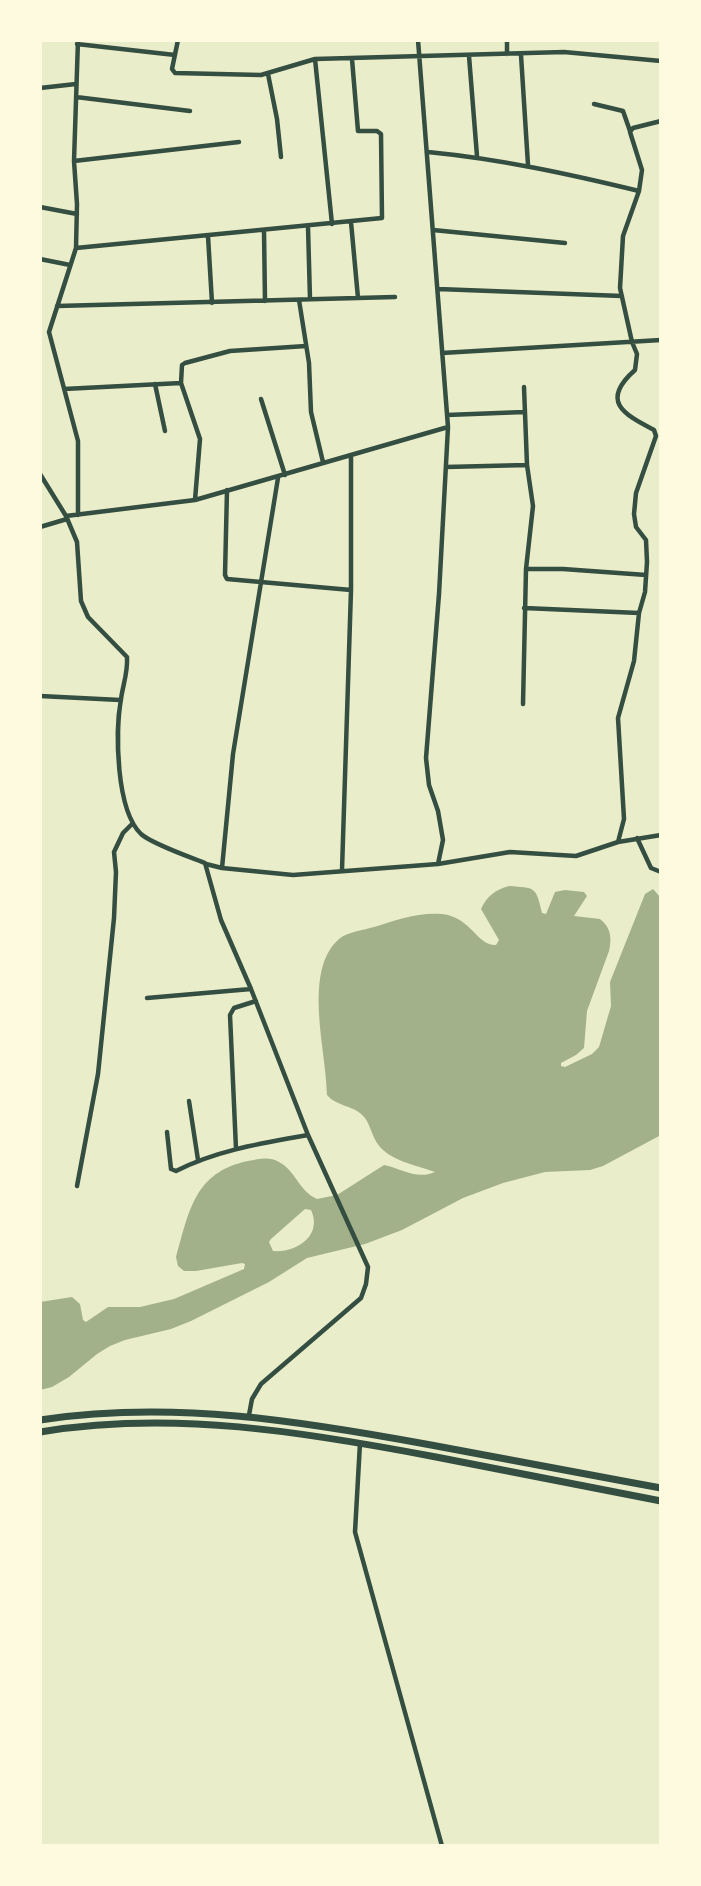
<!DOCTYPE html>
<html>
<head>
<meta charset="utf-8">
<style>
  body { margin:0 }
  #map { position:relative; width:701px; height:1886px; overflow:hidden; background:#e9edc9; font-family:"Varela Round",sans-serif }
  canvas { display:block }
  .frame { position:absolute; inset:0; border:42px solid #fefae0; pointer-events:none }
</style>
</head>
<body>
<div id="map">
<canvas width="701" height="1886"></canvas>
<div class="frame"></div>
</div>
<script>
const g = document.querySelector('canvas').getContext('2d');
g.lineJoin = 'round';
function fillPath(path, color) { g.fillStyle = color; g.fill(path, 'evenodd'); }
function trace(path, color, width, dash) { g.strokeStyle = color; g.lineWidth = width; g.lineCap = dash ? 'butt' : 'round'; g.setLineDash(dash || []); g.stroke(path); }
const water = new Path2D(`
  M509,886C535,888 536,886 542,913L546,914L555,892L565,890L584,892L587,896L574,916L600,919C611,927 612,939 609,951L587,1011L584,1048L576,1055L561,1063V1066L565,1067L592,1054L599,1047L611,1006L610,982L645,894L653,889L661,898V1135L603,1166L590,1170L545,1172L503,1183L463,1198L402,1230L365,1244L307,1258L269,1282L191,1321L171,1329L125,1340L110,1346L97,1354L69,1377L52,1387L40,1390V1302L72,1297L80,1304L83,1320L86,1322L108,1307H140L174,1299L244,1269L245,1264L242,1263L196,1271H184L178,1266L176,1257C189,1212 194,1172 248,1161C259,1159 269,1156 279,1162C295,1170 299,1191 317,1199L337,1195L384,1165C403,1169 416,1180 435,1172C416,1165 389,1161 377,1143C372,1135 370,1125 365,1118C355,1105 337,1107 327,1095C327,1052 302,971 339,939C347,932 364,930 374,927C397,920 418,912 442,914C471,917 477,946 496,945L499,940L481,909C487,896 495,890 509,886ZM305,1209L311,1210C323,1236 296,1253 273,1251L269,1242L271,1239Z`);
const minor = new Path2D(`
  M78,40L74,161L77,204L76,248L49,332L78,441V515
  M178,40L172,69L175,73L261,75L315,59L564,52L661,61
  M418,40L448,427L439,594L426,758L429,785L438,811L443,840L438,864
  M507,40V54
  M77,44L175,55
  M521,55L528,165
  M469,56L477,156
  M315,59L332,224
  M268,74L277,119L281,157
  M40,88L76,84
  M76,97L190,111
  M594,104L623,111L630,131
  M428,152C500,159 569,174 639,191
  M74,161L239,142
  M40,207L77,214
  M351,222L358,298
  M308,227L310,299
  M433,230L565,243
  M264,231L265,301
  M208,236L212,303
  M76,248L382,218L381,134L377,131H358L352,59
  M40,259L70,265
  M438,289L622,296
  M299,300L309,363L311,412L323,462
  M57,306L395,297
  M442,353L661,340
  M155,384L165,431
  M64,389L181,383
  M261,399L285,475
  M447,415L524,412
  M446,467L527,465
  M40,474L66,516L77,542L81,601L88,617L127,657C128,673 123,684 121,699C115,732 116,810 141,834C152,844 190,857 205,863L221,920L251,989L308,1135L368,1267L366,1284L361,1298L261,1384L252,1399L249,1415
  M227,490L225,575L227,579L351,590
  M195,500L200,439L181,383L182,365L185,363L230,351L306,346
  M66,516L195,500L448,427
  M40,527L67,519
  M526,569H563L646,575
  M524,608L639,613
  M40,696L120,700
  M523,704L526,569L533,506L527,465L524,387
  M637,838L651,868L661,872
  M618,842L624,819L618,718L634,661L639,613L645,592L647,562L646,540L636,527L634,514L636,493L656,436L654,430C623,414 600,401 635,370L637,354L632,342L620,288L623,236L639,191L642,170L630,132L633,128L661,121
  M206,864L222,868L293,875L438,864L510,852L576,856L618,842L661,835
  M222,868L233,754L278,478
  M342,870L351,590V456
  M147,998L251,989
  M189,1101L198,1160
  M167,1132L171,1169L176,1171C217,1150 263,1143 308,1135
  M236,1149L230,1015L234,1008L256,1001
  M77,1186L98,1074L114,918L116,872L114,852L123,833L133,823
  M360,1443L355,1532L442,1846`);
const trunk = new Path2D(`
  M40,1420C173,1400 301,1421 431,1445C507,1459 584,1474 661,1488
  M40,1432C173,1410 305,1432 436,1457C511,1472 586,1486 661,1501`);
fillPath(water, '#a3b18a');
trace(minor, '#344e41', 4.5);
trace(trunk, '#344e41', 7);
</script>
</body>
</html>
